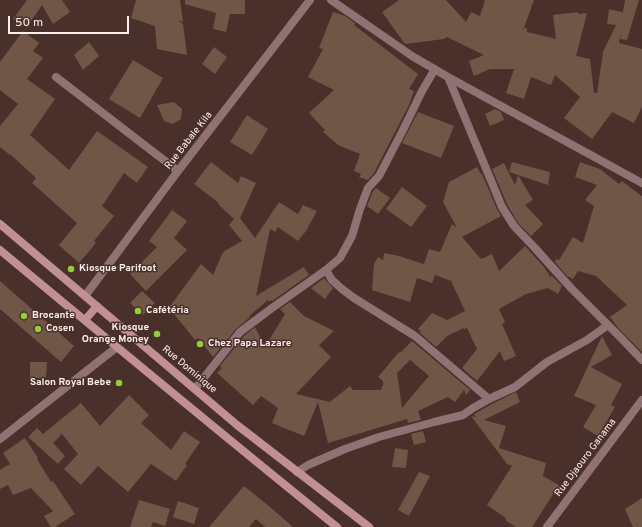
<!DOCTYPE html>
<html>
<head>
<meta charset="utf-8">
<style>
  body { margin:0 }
  #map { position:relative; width:642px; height:527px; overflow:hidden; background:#4a302a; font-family:Overpass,sans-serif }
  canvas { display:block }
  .scale { position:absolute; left:8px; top:16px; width:121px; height:18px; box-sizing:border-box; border:2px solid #feefec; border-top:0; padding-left:5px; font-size:12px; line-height:14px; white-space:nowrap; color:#feefec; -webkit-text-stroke:3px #4a302a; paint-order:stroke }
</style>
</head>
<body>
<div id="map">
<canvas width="642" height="527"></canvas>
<div class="scale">50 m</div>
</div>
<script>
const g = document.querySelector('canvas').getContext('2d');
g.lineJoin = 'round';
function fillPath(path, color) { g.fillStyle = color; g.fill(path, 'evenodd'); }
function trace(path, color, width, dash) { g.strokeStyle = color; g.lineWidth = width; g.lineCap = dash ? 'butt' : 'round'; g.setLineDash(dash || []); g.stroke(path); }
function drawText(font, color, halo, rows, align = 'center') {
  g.font = font + ' Overpass,sans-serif'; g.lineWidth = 3; g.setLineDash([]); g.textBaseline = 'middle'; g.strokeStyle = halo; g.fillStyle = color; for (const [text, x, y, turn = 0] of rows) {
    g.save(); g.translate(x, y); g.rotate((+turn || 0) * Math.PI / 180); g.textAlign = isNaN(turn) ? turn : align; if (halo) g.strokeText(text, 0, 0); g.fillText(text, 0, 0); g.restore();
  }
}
const building = new Path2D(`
  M27,0H62L70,12L53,24L42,5L26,28L13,19Z
  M136,0H180L183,22L178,20L183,24L187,55L157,49L155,26L131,18Z
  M185,0H245V14H230L226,32L213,29L216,13L185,4Z
  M399,0H446L466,22L471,12L480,16L485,0H534L524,28H527V32L556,39L553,15L578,12V14L587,13L576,56L590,59L594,93H597L603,52L616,25L607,24L609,9L623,12L625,0H639L627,40L620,39L621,30L619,43L642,49V107L634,123L612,112L592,139L564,118L580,97L555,75L551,85L531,77L524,99L506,93L514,69H490L474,76L469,61L484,55L447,37L444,39L405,44L382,12Z
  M333,12L345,16L355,23L354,25L418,74L409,89L414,91L409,105L374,173L368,180L359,177L361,174L354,171L360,154L338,145L323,132L325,130L309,113L334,90L308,77L323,49L319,48Z
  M23,31L39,43L33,51L43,58L27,79L55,99L30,135L69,170L97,131L148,167L137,183L124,173L102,206L114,216L94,241L96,243L79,263L59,245L77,223L32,183L36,178L10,154V155L0,147V126L18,104L0,90V62Z
  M89,42L99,56L83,70L74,55Z
  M214,47L227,57L215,74L202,64Z
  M133,60L163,78L140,118L109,99Z
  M174,102L182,109L181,119L173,124L164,121L157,105Z
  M495,109L501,112L504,120L490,126L485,114Z
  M418,112L454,126L441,158L402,143Z
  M247,115L268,129L252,155L230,142Z
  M211,162L238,183L241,176L256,183L240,218L255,238L279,202L298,214L303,205L317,211L306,231L298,241L278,227L275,232L270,229L256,296L304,267L309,275L272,301L271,300L269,302L268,300L249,316L250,317L236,329L213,357L198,338L195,340L174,314L168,309L201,264L213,275L223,252L242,241L229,225L234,219L218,204L219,203L194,184Z
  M512,162L550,172L548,185L509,172Z
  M580,162L600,169L619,184L622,181L639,194L642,196V352L618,328L610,317L627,305L596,276L578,271L573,279L567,276L555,262L556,259L559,260L573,237L583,243L594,206L585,200L597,185L575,177Z
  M504,163L515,185L518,175L533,200L525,205L543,224L531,236L518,223L507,204L492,169Z
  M477,167L481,174H482L497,209L501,216L462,237L481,259L492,254L499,271L525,246L544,267L551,278V275L562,286L558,294L548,288L526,294L499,309L505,322L502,324L516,356L504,361L500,351L477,381L462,368L477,349L467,328L464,329V328L447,336L436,347L419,332L421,331L418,329L432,313L447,320L465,311L451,281L435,275L432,283L417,278L410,302L372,290L374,264L378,257L383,260L384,253L399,256L424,264L429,249L440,252L452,224L457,228L443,202L449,182Z
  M402,187L427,206L411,227L386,209Z
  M376,188L390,198L378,214L367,206L373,191Z
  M172,210L187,221L174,238L187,250L146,291L130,274L157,247L149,241Z
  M324,278L333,288L325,299L311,288Z
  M0,281L74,346L61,362L0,309Z
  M142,291L155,303L143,315L130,303Z
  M290,302L304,316L334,331L319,345L331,357L296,394L330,402L350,386L353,390H382L381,387L383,386V381L378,377L399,352L400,353L412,341L470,390L466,395L464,390L455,402L448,397L418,411L421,420L408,423L407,419L328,443L318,402L304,436L272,423L278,408L261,396L253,405L217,373L222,368L220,366L244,336L255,327L265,347L285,314L280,309ZM410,360L429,376L402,408L397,373Z
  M602,336L612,355L591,367L622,384L611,405L615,407L598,436L583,427L596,405L574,396Z
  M30,362H47L46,378H30Z
  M516,392L520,402L484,420L506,426L499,448L546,463L543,476L559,485L532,527H516L505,520L506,518L487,505L512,466L507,464L471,416L476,417L474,414L476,413L492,404Z
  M129,395L149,415L141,423L171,450L184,431L200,442L185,464L187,465L176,481L151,464L128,492L98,466L81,485L64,469L78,454L62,434L53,443L65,456L58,464L28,437L37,428L43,434L81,403L100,426Z
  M423,431L426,442L414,445L411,434Z
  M25,438L38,458L37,459L51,482L53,481L75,514L55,527H51L44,516L53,511L31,488L13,495L8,485L0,489V470L10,464L3,453Z
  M395,448L408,450L406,468L392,467Z
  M419,472L430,476L409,516L398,510Z
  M244,486L270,507L293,527H265L256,519L249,527H209Z
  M642,498V527H633L625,509Z
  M139,500L170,509L165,526L153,522L151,527H130Z
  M178,501L199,508L194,524L173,517Z`);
const lane = new Path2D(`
  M56,77L178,171`);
const street = new Path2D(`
  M331,0L412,56L448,77L642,183
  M448,77L502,207L514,226L534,247L571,288L621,338L642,360
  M85,296L178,171L310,0
  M195,389L240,332L272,308L326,270L340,258L352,236L360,209L368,188L379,176L403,130L422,91L435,69
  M489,399L515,387L547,362L587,340L608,325
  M0,439L117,347
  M297,472L308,465L345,449L379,437L434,422L463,415L473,408L489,399L415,336L354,298L342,289L332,280L326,270
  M547,527L642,400`);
const secondary = new Path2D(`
  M0,224L237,425L369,527
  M0,250C112,343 224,436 337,527
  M85,320L97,306`);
const markers = [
  [71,269,4,"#95cc3a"],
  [138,311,4,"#95cc3a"],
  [24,316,4,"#95cc3a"],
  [38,329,4,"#95cc3a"],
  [157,334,4,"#95cc3a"],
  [200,344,4,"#95cc3a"],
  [119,383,4,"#95cc3a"]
];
const streetNames = [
  ["Rue Babale Kila",189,141,-52],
  ["Rue Dominique",189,370,40],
  ["Rue Djaouro Ganama",586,458,-53]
];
const poiNames = [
  ["Kiosque Parifoot",79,269],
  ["Cafétéria",146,311],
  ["Brocante",32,316],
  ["Kiosque",149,328,"right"],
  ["Orange Money",149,340,"right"],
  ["Cosen",46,329],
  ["Chez Papa Lazare",208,344],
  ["Salon Royal Bebe",111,383,"right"]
];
fillPath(building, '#6f5647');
trace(lane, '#907174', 8);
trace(street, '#907174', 8);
trace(secondary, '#c19095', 8);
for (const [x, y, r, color] of markers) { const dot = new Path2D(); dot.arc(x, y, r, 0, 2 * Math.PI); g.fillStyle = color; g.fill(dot); trace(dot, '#4a302a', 1.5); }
drawText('10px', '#feefec', '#4a302a', streetNames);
drawText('bold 10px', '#feefec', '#4a302a', poiNames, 'left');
</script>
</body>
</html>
